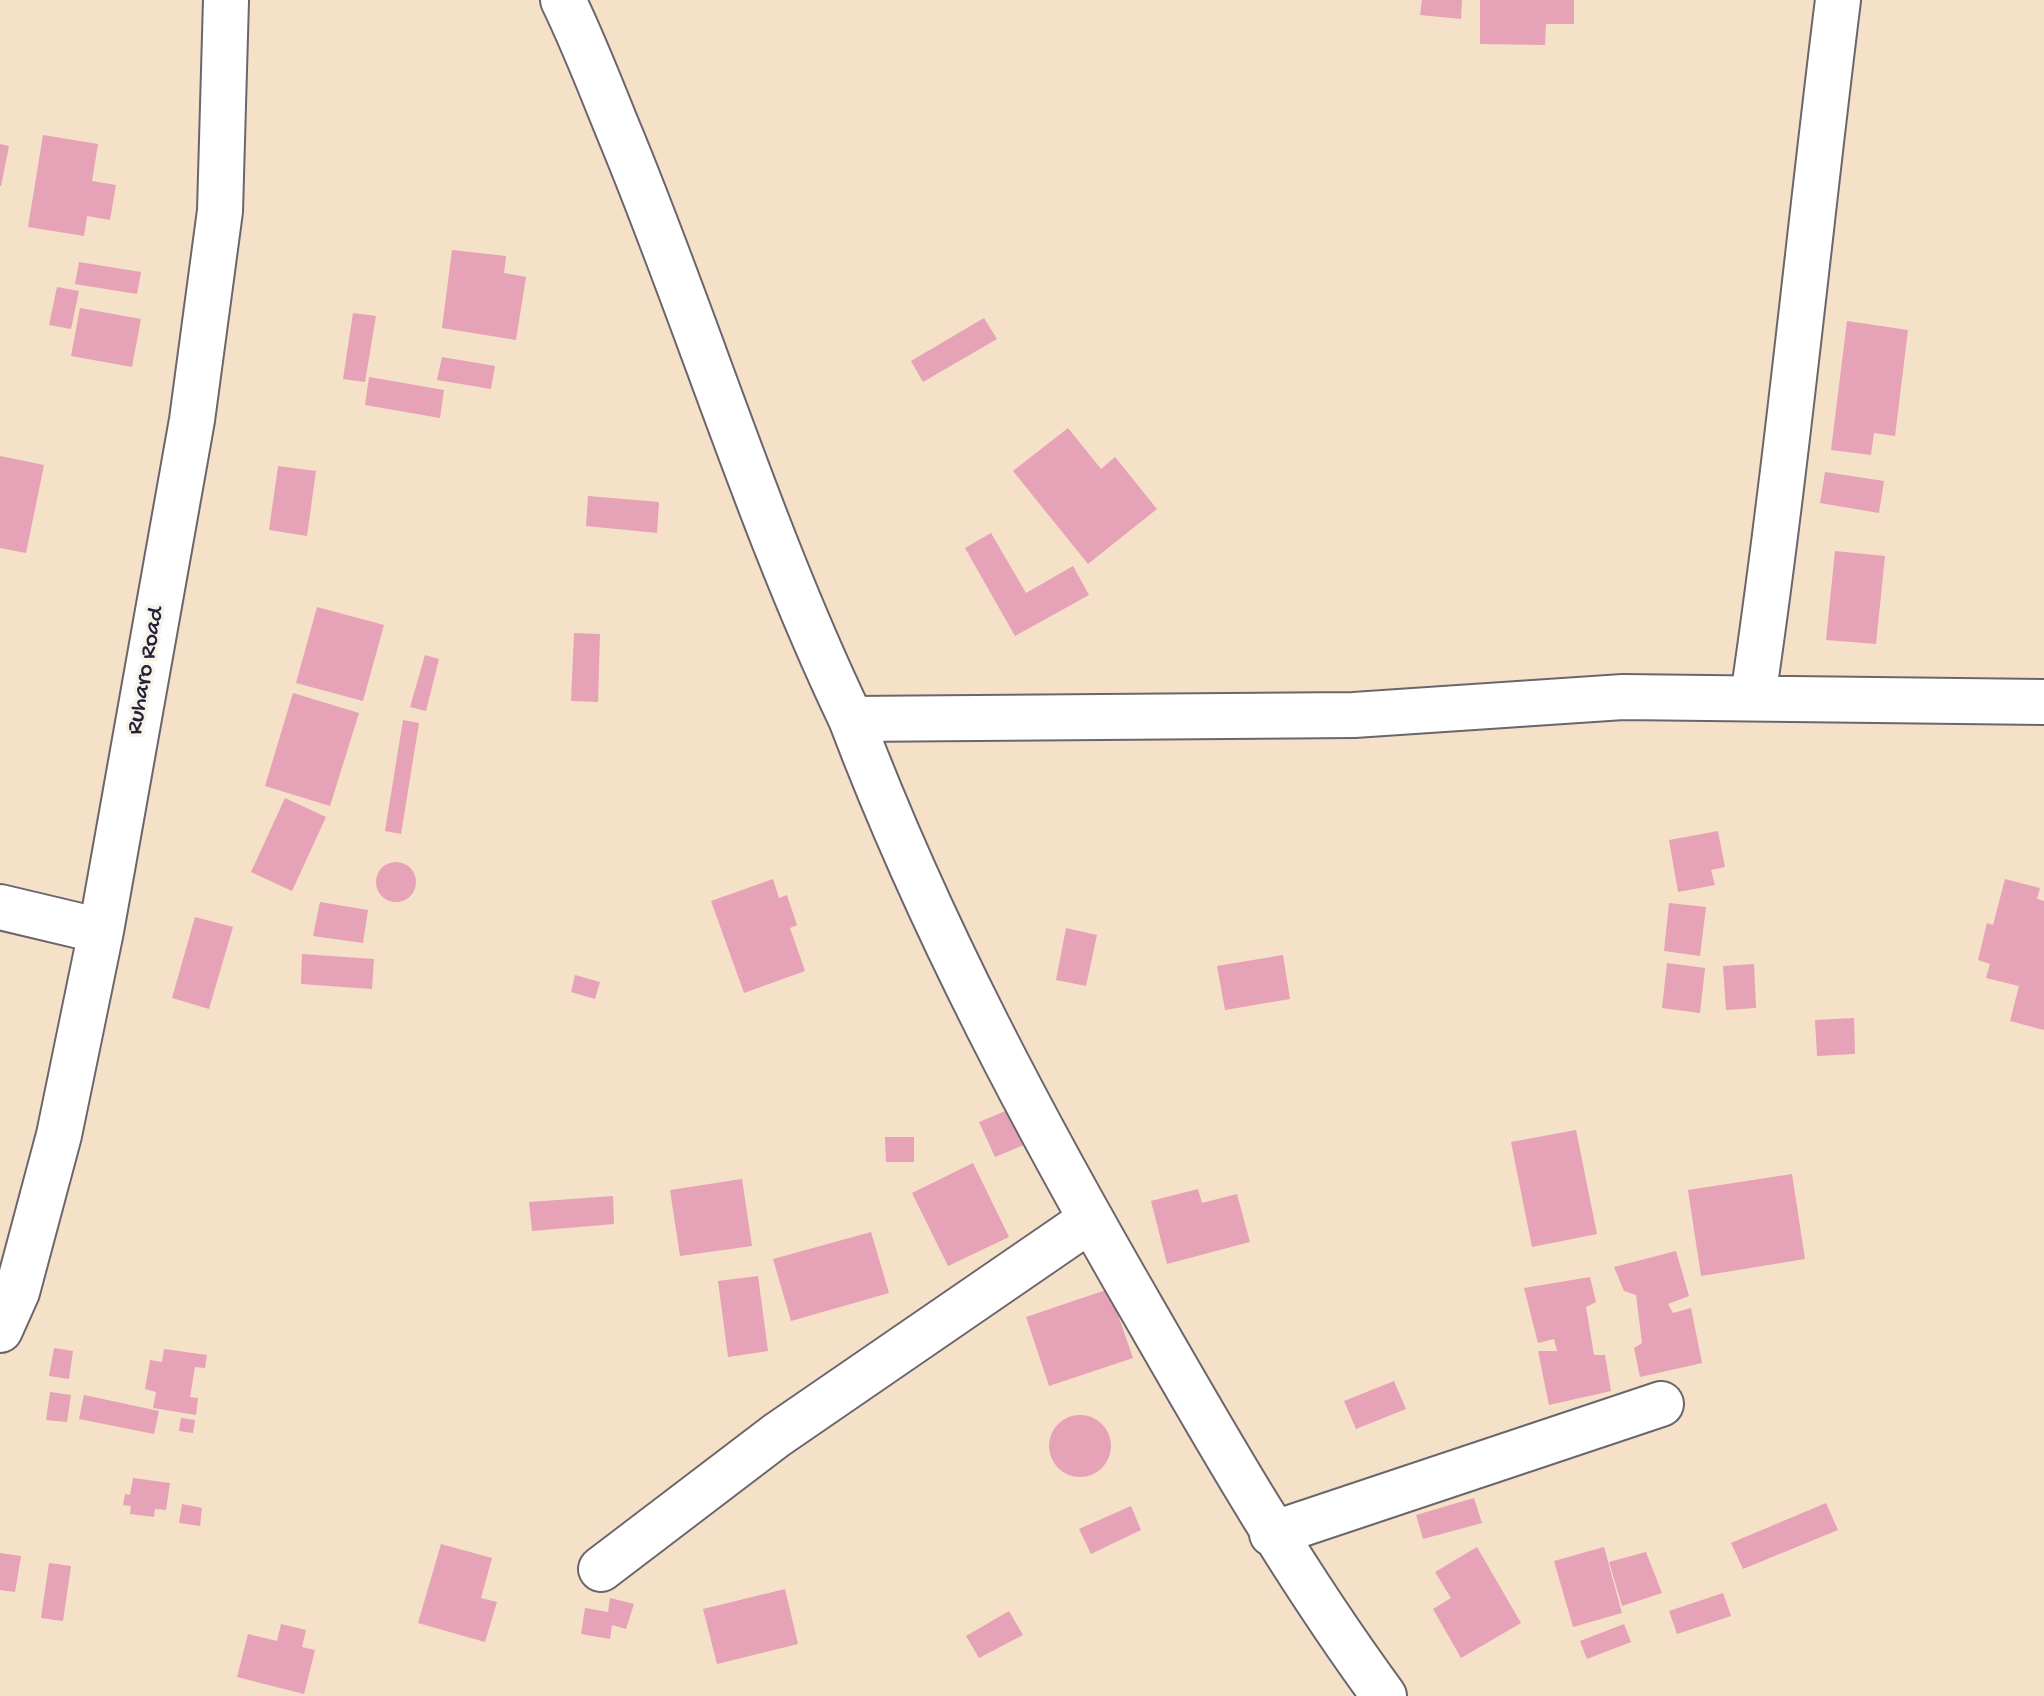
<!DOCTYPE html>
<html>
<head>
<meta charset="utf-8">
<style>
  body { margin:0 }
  canvas { display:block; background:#f4e1c7 }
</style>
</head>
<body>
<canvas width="2044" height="1696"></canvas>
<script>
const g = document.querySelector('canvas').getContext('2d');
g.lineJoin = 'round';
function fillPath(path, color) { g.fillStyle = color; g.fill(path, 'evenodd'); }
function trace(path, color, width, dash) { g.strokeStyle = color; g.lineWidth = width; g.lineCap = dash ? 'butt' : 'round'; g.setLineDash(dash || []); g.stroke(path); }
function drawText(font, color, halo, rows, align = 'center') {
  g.font = font + ' "Gochi Hand",sans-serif'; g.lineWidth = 7; g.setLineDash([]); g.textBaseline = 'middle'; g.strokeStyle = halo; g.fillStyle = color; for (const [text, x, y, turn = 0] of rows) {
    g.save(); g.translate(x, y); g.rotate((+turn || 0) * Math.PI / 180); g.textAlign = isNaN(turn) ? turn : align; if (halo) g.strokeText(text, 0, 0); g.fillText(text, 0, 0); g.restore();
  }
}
const building = new Path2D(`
  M1422,0H1462L1461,19L1420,15Z
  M1480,0H1574V24H1546L1545,45L1480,44Z
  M43,135L98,144L92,181L116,185L110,220L87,216L84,236L28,227Z
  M0,144L9,146L1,186H0Z
  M452,250L506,256L504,273L526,277L516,340L442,328Z
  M79,262L141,272L137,294L75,284Z
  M57,287L79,291L71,329L49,325Z
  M80,308L141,319L132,367L71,356Z
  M353,313L376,316L365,382L343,379Z
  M984,318L997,339L923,382L911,361Z
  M1847,321L1908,330L1895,436L1874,433L1871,455L1831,450Z
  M442,357L495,366L491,389L437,380Z
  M369,377L444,390L440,418L365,405Z
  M1068,428L1101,469L1115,457L1157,509L1088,564L1013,471Z
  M0,456L44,465L26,553L0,548Z
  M278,466L316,471L307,536L269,530Z
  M1825,472L1884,481L1879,513L1820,503Z
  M588,496L659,502L657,533L586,526Z
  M991,533L1026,593L1073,566L1089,595L1015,636L965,548Z
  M1835,551L1885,556L1876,644L1826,640Z
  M317,607L384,625L363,701L296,683Z
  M574,633L600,634L598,702L571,701Z
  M425,655L439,659L426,711L410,707Z
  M293,693L359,713L330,806L265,786Z
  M403,720L419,723L401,834L385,831Z
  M285,798L326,817L292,891L251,872Z
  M1718,831L1725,867L1711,870L1715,885L1678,892L1669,840Z
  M376 882a20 20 0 1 1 40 0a20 20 0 1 1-40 0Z
  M773,879L779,898L787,895L797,925L790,928L805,971L744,993L711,901Z
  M2005,879L2040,888L2037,899L2044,901V1030L2010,1021L2019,986L1986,978L1990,964L1978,960L1987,923L1993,925Z
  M320,902L368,910L363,943L313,936Z
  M1669,903L1706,907L1700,956L1664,951Z
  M195,917L233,927L209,1009L172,998Z
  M1066,928L1097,935L1086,986L1056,980Z
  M302,954L374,959L372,989L301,984Z
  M1283,955L1290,999L1225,1010L1217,966Z
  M1667,963L1705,968L1700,1013L1662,1008Z
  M1754,964L1756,1008L1726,1010L1723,966Z
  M575,975L600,982L595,999L571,992Z
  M1854,1018L1855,1054L1817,1056L1815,1020Z
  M1015,1107L1031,1142L995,1157L979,1122Z
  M1576,1130L1597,1234L1532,1247L1511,1142Z
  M885,1137H914V1162H886Z
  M973,1163L1009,1237L948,1266L912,1193Z
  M1792,1174L1805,1259L1701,1276L1688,1190Z
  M742,1179L752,1246L680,1256L670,1190Z
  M1198,1189L1202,1203L1237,1194L1250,1242L1167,1264L1151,1201Z
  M613,1196L614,1224L532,1231L529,1202Z
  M871,1232L889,1293L791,1321L773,1259Z
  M1676,1251L1689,1296L1668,1304L1673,1313L1691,1308L1702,1363L1640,1377L1634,1348L1642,1343L1636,1295L1624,1291L1614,1267Z
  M758,1276L768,1351L728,1357L718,1281Z
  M1590,1277L1596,1302L1586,1307L1594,1355H1605L1611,1391L1549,1405L1538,1351H1557L1554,1339L1538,1343L1524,1288Z
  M1109,1289L1133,1358L1049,1386L1026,1317Z
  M54,1348L73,1351L69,1379L49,1376Z
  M164,1349L207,1355L205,1368L195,1367L190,1397L198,1398L196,1415L153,1408L156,1392L145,1389L150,1360L162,1362Z
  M1394,1381L1406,1409L1356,1429L1344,1401Z
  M50,1392L71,1395L67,1422L46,1420Z
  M84,1395L159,1411L154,1434L79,1419Z
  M1049 1446a31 31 0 1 1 62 0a31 31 0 1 1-62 0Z
  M181,1418L195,1420L193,1433L179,1431Z
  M133,1478L170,1483L166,1510L155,1509L154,1517L130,1514L131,1506L123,1505L125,1494L130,1495Z
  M1474,1498L1482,1523L1423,1539L1416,1515Z
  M1826,1503L1838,1530L1743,1569L1731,1543Z
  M182,1504L202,1508L200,1526L179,1523Z
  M1131,1506L1141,1530L1091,1554L1079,1529Z
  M441,1544L492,1558L481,1598L497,1602L485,1642L418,1623Z
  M1477,1547L1521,1623L1461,1658L1433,1609L1451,1598L1435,1572Z
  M1604,1547L1622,1613L1573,1627L1554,1561Z
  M1646,1552L1662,1593L1622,1606L1609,1562Z
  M0,1553L21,1556L15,1592L0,1590Z
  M49,1563L71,1566L63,1621L41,1618Z
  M785,1589L798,1644L717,1664L703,1609Z
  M1723,1593L1731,1616L1677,1634L1669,1611Z
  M610,1598L634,1604L626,1629L612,1625L610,1639L581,1634L585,1608L608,1612Z
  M1009,1611L1023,1635L979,1658L966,1636Z
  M281,1624L306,1630L302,1647L315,1650L304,1694L237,1677L248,1634L277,1641Z
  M1624,1624L1631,1642L1587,1659L1580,1641Z`);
const minor = new Path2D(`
  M563,0C585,45 603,93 622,139C701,331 761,531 851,719L1354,715L1623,697L2044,702
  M1753,697C1787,466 1809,232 1838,0
  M851,719C930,928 1037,1128 1149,1321C1223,1450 1296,1576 1384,1696
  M0,907L101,931
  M0,1330L17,1292L59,1135L101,931L192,420L220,211L226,0
  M1272,1534L1661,1404
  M601,1569L777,1435L1090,1220`);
const streetNames = [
  ["Ruharo Road",147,671,-80]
];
fillPath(building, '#e6a2b7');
trace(minor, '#6c656c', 48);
trace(minor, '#fff', 44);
drawText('24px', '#22223b', '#f7f3e8', streetNames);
</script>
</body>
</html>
